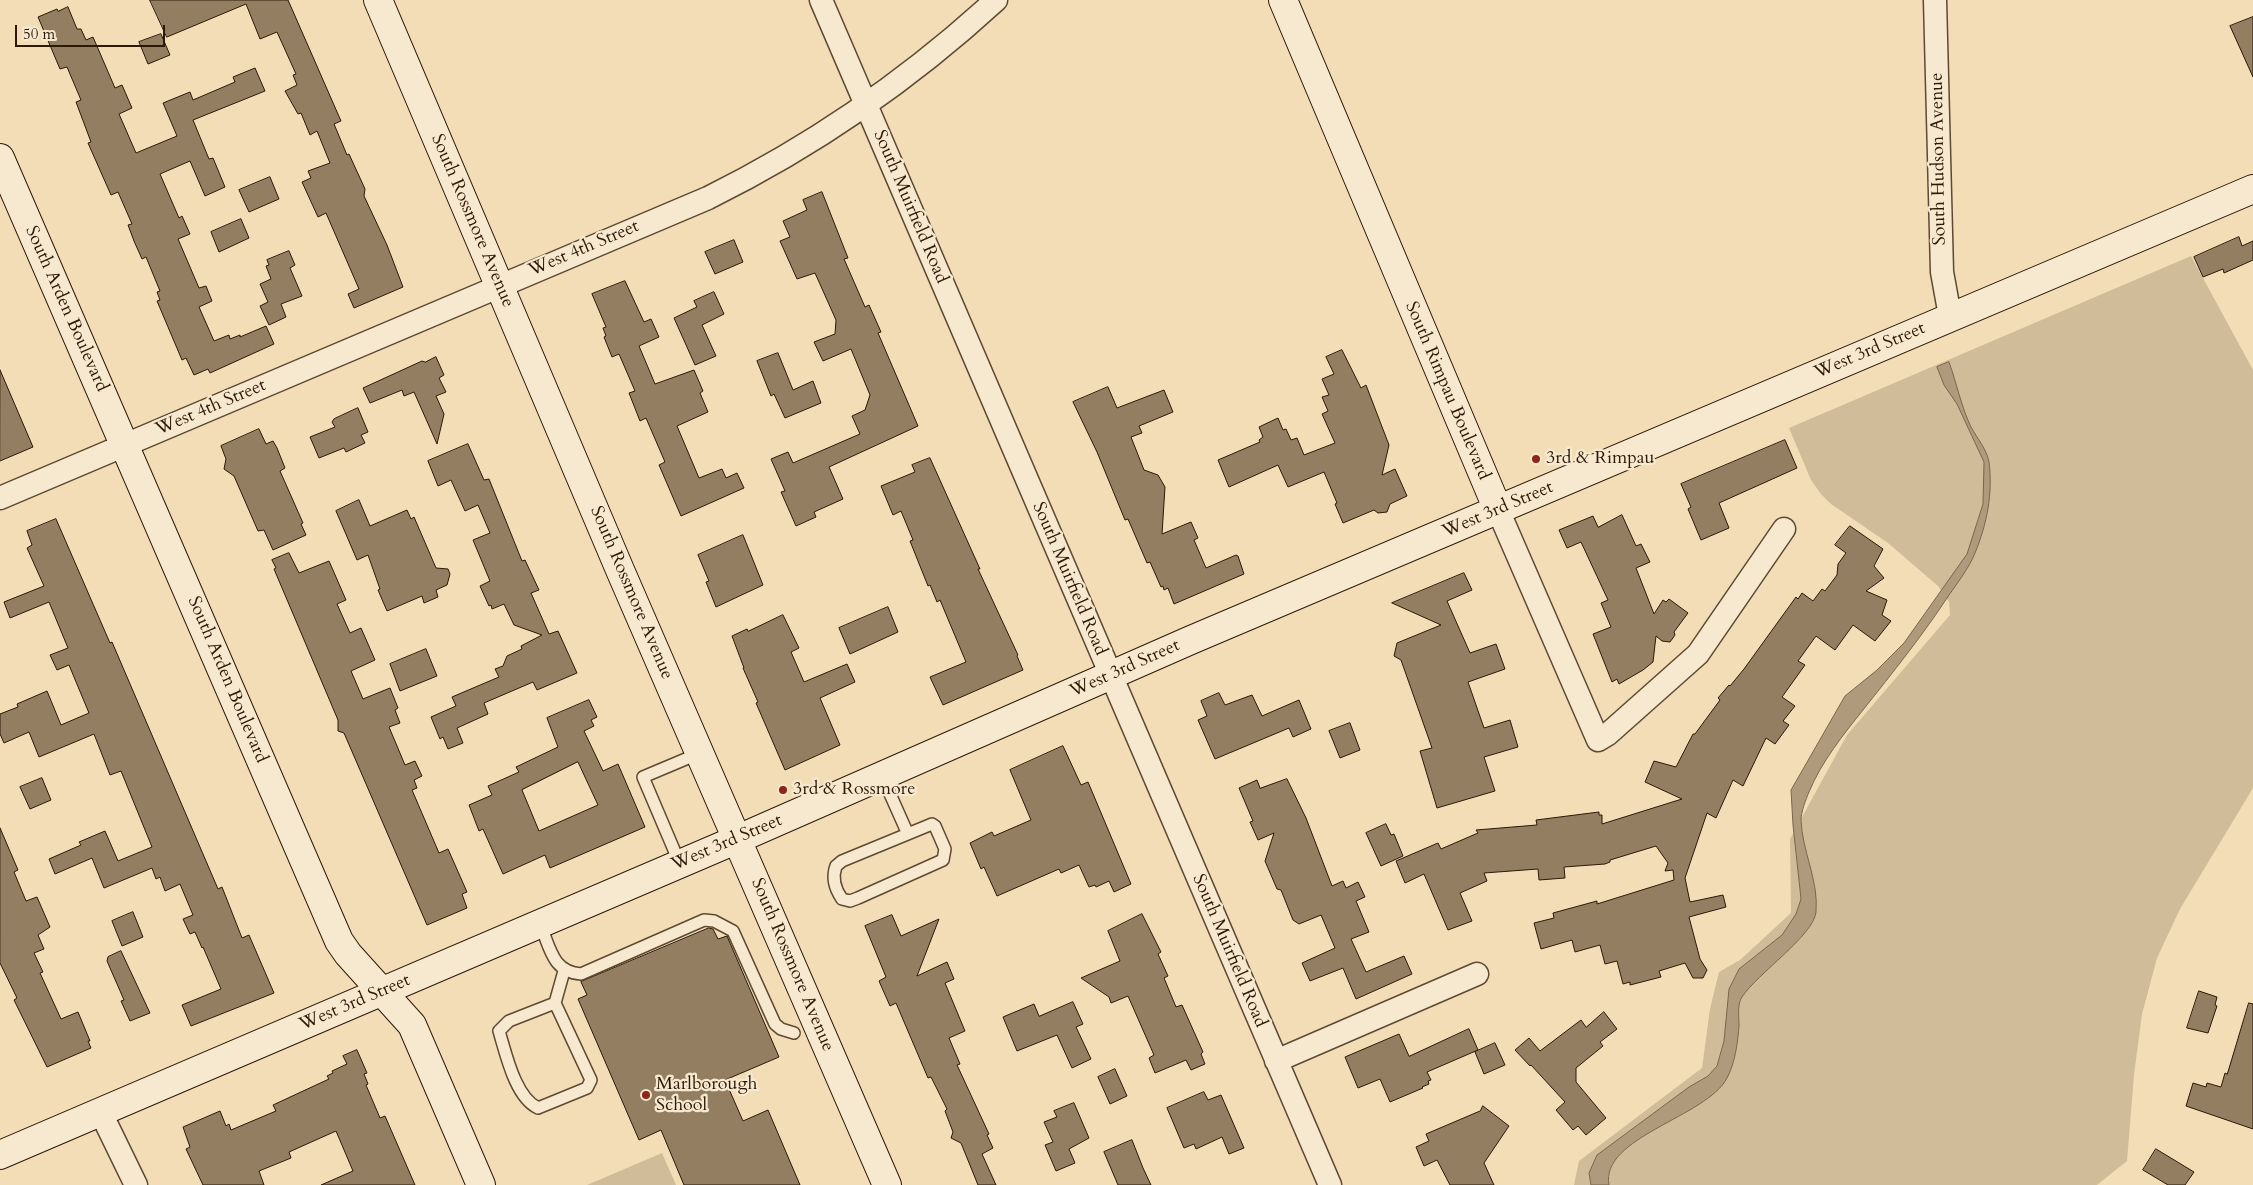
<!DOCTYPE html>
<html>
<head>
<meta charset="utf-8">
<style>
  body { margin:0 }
  #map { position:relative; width:2253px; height:1185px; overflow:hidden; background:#f2ddb7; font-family:Cardo,serif }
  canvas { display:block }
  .scale { position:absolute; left:15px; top:25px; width:150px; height:22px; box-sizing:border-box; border:2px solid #2c1806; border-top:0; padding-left:6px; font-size:15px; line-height:18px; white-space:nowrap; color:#2c1806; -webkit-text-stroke:4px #f7e9d0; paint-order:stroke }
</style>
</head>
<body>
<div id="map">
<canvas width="2253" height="1185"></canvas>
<div class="scale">50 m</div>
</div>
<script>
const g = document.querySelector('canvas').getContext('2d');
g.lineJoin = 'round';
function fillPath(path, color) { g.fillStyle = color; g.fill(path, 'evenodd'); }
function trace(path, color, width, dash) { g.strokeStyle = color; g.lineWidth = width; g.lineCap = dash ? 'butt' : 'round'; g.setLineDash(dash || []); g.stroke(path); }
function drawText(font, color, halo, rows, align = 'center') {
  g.font = font + ' Cardo,serif'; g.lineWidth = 4.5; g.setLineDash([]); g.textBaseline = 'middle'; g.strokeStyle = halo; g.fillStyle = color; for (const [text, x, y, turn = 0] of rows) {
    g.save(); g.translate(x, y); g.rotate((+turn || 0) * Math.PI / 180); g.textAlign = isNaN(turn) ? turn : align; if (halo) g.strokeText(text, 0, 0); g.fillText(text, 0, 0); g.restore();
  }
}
const green = new Path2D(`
  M2191,256L2253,370V788L2180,909L2157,958L2142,1014L2134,1075L2127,1161L2097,1185H1574L1579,1161L1702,1068L1710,1009L1719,972L1740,960L1791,913L1790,839L1847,735L1950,615L1949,602L1938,586L1888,543L1831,504L1821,494L1811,480L1789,428Z
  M662,1153L676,1185H587Z`);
const water = new Path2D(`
  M1949,362C1957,384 1961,406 1971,427C1977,438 1987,450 1989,462C1993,493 1987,524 1975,553C1969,568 1958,582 1949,595C1923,635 1893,672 1863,710C1843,735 1822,761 1809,792C1806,799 1801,812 1801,820C1802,851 1819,881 1816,912C1814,935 1757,974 1742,997C1737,1004 1739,1016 1739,1025C1738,1042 1735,1063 1727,1078C1707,1117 1600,1137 1609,1185H1591L1589,1173L1597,1155L1689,1087L1708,1076L1717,1066L1724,1041L1729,989L1739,969L1782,935L1796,914L1801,899L1793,825L1791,790L1845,696L1877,670L1904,643L1967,554L1983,504L1984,462L1957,404L1944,385L1937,367Z`);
const building = new Path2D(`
  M150,0H288L341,121L334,124L347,155L349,154L365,189L364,196L387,245L403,287L354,308L348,294L359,289L326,213L318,217L302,182L311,178L308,171L330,163L317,131L310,135L301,113L298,114L285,91L297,85L293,75L296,74L277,32L260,39L246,4L167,37Z
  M68,7L77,29H81L86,40L93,37L115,88L122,85L132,108L119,114L136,153L177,136L163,103L190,92L193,100L235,82L233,77L255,68L265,91L193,120L209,159L213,158L225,187L205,196L190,161L160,174L179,218L182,216L190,234L178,239L199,288L206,286L212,301L199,307L214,341L229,335L230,339L240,335V337L266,326L274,344L210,373L208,369L194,375L186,358L182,360L157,301L160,300L157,292L160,291L146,257L142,259L134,241L128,225L132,224L118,192L111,195L88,143L91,142L76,102L81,100L67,67L60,69L38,17L57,9L58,11Z
  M2253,17V77L2230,26Z
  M161,34L170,55L148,64L139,42Z
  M270,177L279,199L249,212L239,190Z
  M822,192L848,258L844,259L865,307L869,305L881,332L878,333L918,426L829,467L843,499L814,512L816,517L796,526L781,492L785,491L771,459L788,452L793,463L860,434L852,416L865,410L870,395L851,349L823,361L814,342L835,334L836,320L815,273L797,279L780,241L790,237L783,221L807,210L803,200Z
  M241,219L249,238L219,252L211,232Z
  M2239,237L2242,246L2253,241V260L2224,273L2223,269L2203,277L2194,257Z
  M734,240L743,262L715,274L705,252Z
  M289,251L295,265L290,268L302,296L281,304L286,317L269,325L260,306L268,302L260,284L271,279L266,266L269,265L267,260Z
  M625,281L644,322L651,319L659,337L639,346L655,384L694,370L703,391L700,393L708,412L677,426L699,478L722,469L726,478L737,473L744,488L681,516L659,465L665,462L646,418L640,421L629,393L635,391L619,354L612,357L604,337L606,336L603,328L606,327L592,294Z
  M714,292L724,314L702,325L716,356L695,365L674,318L697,307L694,301Z
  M1342,350L1361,388L1366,385L1389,445L1382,475L1395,469L1407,496L1390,504L1387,512L1378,513L1374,510L1343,523L1335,504L1337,503L1324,472L1288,487L1278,465L1229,487L1218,460L1260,442L1259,440L1263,437L1259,427L1278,418L1283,430L1286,429L1291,440L1297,438L1304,455L1335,443L1322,414L1328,411L1322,397L1329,395L1322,379L1334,374L1326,357Z
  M778,353L793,390L813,381L821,403L785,418L774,394L771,396L757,361Z
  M436,357L444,375L439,378L446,392L436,396L444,414L437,444L414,392L404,396L402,390L370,403L363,388L422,361L425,362Z
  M0,370L33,447L0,461Z
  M1108,387L1117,408L1164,390L1173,412L1139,426L1142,433L1131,437L1144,470L1158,475L1165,487L1162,534L1191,522L1198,538L1194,540L1206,568L1236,555L1238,556L1244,574L1174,604L1168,588L1164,590L1163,586L1161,587L1150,562L1147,563L1128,519L1125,520L1097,452L1073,402Z
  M358,408L368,432L361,435L365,443L346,452L344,448L319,458L310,437L335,427L332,422L334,419Z
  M259,429L266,444L273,441L277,448L285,468L280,471L303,523L301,524L306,535L273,550L264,530L258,531L234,476L224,469L226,459L221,446Z
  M1785,440L1797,468L1719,503L1729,528L1701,540L1688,509L1691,507L1681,484Z
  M468,444L484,480L489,479L522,561L525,560L539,590L531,593L549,634L558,631L577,673L537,690L533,682L484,703L488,714L457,728L463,743L448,749L443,737L440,739L431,717L456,706L452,697L499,677L495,669L503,666L507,656L522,649L521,646L542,635L514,625L504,604L492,609L491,605L489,606L480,586L490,581L473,540L490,533L478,505L465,511L451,480L438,486L428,461Z
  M930,458L980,569H978L1018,655L1017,656L1023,670L943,705L930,677L966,662L940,600L937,602L930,585L928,586L910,541L913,540L901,511L893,515L881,486L915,472L912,465Z
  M359,500L370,526L407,510L411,519L414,517L436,568L448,569L450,574L447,585L436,590L438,597L424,603L422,596L387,611L378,590L380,589L368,555L357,560L336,511Z
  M1622,515L1636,546L1641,544L1650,562L1636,568L1654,614L1663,600L1666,602L1669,599L1688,613L1674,632L1675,635L1670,642L1662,641L1656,636L1653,662L1643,670L1619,684L1617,679L1612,682L1593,634L1611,627L1601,603L1608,600L1581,542L1567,548L1559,530L1593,516L1598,527Z
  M56,519L110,643L112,642L218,889L222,887L242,938L249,935L274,993L191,1026L182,1005L221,989L203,947L202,948L195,932L190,934L183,919L193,915L180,884L165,891L160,877L156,879L152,868L104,888L92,858L55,874L49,859L81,845L79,842L105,831L118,861L152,847L121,771L110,775L94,734L39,757L29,732L4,743L0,734V714L18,707L17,704L47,691L61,725L89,713L69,665L57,670L50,655L68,648L49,602L10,618L4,602L44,586L27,548L32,545L27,531Z
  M1850,526L1883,549L1874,566L1884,578L1866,591L1887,600L1882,615L1891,621L1875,641L1853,625L1835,650L1816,636L1798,661L1805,665L1782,697L1795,706L1783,721L1789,725L1775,744L1766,738L1743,786L1733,780L1716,818L1707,813L1685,878L1690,902L1723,895L1726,907L1689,917L1700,959L1707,970L1703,978H1693L1685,963L1659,971L1661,977L1630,985V982L1623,984L1617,961L1605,964L1600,945L1575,952L1572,940L1541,949L1534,923L1554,918L1553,913L1597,901V904L1674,880L1673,870L1665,871L1668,863L1656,846L1610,860V862L1605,864L1564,867L1565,878L1539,880L1538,869L1484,873L1487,881L1460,893L1472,921L1448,930L1424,874L1405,883L1396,861L1438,843L1441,849L1478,833L1476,830L1537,825L1536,820L1599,812V815H1602V824L1682,799L1645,782L1654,761L1676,767L1693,734H1695L1720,700L1718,698L1729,685L1730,686L1744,669L1796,597L1798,599L1802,593L1813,601L1822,589L1825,591L1837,575L1838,564L1846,553L1835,545Z
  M743,535L763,585L716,607L706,582L709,581L698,555Z
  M289,553L299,573L329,561L346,600L337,604L350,633L361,628L375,660L351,671L363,699L390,688L398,708L395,710L400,723L389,727L405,765L415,761L422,776L414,780L417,788L412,790L439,853L448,849L467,892L462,894L467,908L427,925L344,733L338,731V720L274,569L276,568L272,560Z
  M1464,573L1472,590L1447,601L1470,653L1496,644L1505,669L1468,682L1484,728L1510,720L1518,747L1484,757L1495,791L1437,808L1420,751L1432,748L1401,660L1394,656L1397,643L1441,625L1392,603Z
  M888,607L898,632L850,654L839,628Z
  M783,615L799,648L791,652L804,682L847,664L855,682L820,698L840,745L785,770L756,703L758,702L743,668H744L732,636L747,629L748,631Z
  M426,649L437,676L400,691L390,664Z
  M1219,693L1225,705L1252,695L1262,716L1299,700L1311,729L1293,737L1289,728L1215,759L1198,720L1207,716L1201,701Z
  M589,700L597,717L591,720L594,726L584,731L603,771L618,764L645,827L550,868L545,855L503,874L483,829L479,831L469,805L492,795L488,786L519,772L516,767L558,747L547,718ZM578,762L598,805L539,831L522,790Z
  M1350,723L1360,750L1340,758L1329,731Z
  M1063,746L1081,785L1088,782L1131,884L1114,892L1109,881L1096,887L1095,885L1089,887L1079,865L1061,873L1059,869L997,896L984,867L981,869L970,843L992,832L994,836L1031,820L1010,770Z
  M42,778L51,800L30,809L20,787Z
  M1287,779L1306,818L1332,886L1343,881L1346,888L1358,882L1365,897L1356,901L1369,932L1351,939L1366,972L1404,956L1412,974L1356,999L1343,968L1310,981L1302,963L1335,948L1321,915L1299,924L1293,920L1281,890L1277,889L1265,861L1274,833L1258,840L1250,822L1253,821L1239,788L1257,780L1260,788Z
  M1386,824L1391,835L1394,834L1403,856L1381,866L1366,833Z
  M0,828L18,870L14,872L26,901L37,897L50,927L38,935L44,949L34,953L43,972L40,973L61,1019L78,1012L90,1041H88L91,1048L47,1067L14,1000L17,998L0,963Z
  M133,912L143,937L122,946L112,921Z
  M1142,914L1161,952L1158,954L1168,976L1164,978L1176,1007L1182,1005L1203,1052L1201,1054L1205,1064L1191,1070L1186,1060L1155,1073L1149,1058L1154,1055L1128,996L1111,1003L1109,997L1081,978L1120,961L1108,931Z
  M892,915L901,936L939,919L917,976L947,962L954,979L945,983L965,1031L949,1038L960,1064L957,1065L989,1134L987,1135L993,1148L982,1154L996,1185H978L961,1143L951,1138L953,1132L945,1111L947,1109L931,1077L928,1078L896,1003L890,1006L879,981L886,977L865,926Z
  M709,928L713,929L718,939L727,936L779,1057L725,1080L743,1121L768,1110L800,1185H684L661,1130L639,1140L578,999L587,995L581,982Z
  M121,951L150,1013L130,1021L121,1001L124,1000L107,961L108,957Z
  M2199,991L2217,997L2215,1005L2217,1006L2208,1033L2187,1028Z
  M1073,1002L1083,1024L1076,1027L1091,1059L1072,1068L1057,1035L1017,1051L1003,1017L1034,1004L1039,1016Z
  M2249,1003L2253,1004V1129L2186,1106L2193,1083L2206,1087L2207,1083L2221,1087L2225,1073L2227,1074Z
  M1604,1012L1617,1029L1600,1042L1603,1046L1576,1068V1082L1606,1118L1586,1135L1578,1126L1573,1130L1556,1110L1565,1102L1531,1065L1530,1066L1515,1050L1529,1038L1540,1051L1581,1020L1586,1027Z
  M1469,1029L1478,1050L1427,1072L1431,1080L1428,1081L1429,1084L1422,1087L1423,1088L1390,1102L1380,1079L1358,1088L1345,1057L1399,1034L1409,1056Z
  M1495,1043L1505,1065L1484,1074L1475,1052Z
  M357,1050L367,1073L364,1074L368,1084L366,1085L380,1118L385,1116L415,1185H321L353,1171L336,1131L289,1152L291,1158L259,1171L264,1185H203L186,1149L190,1147L183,1127L220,1111L226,1126L229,1124L231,1130L276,1111L273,1105L329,1079L327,1076L333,1073L332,1071L347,1064L343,1056Z
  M1115,1069L1127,1096L1110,1104L1098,1077Z
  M1204,1092L1208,1100L1221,1095L1244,1148L1229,1154L1222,1137L1196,1149L1194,1144L1184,1148L1167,1108Z
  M1074,1103L1089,1138L1069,1149L1075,1163L1056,1171L1045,1145L1053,1142L1044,1122L1057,1117L1054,1111Z
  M1483,1106L1509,1126L1484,1163L1494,1185H1450L1437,1160L1424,1166L1416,1147L1429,1141L1426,1134L1480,1111Z
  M1132,1140L1143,1168L1151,1185H1118L1104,1152Z
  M2156,1149L2194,1172L2185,1185H2168L2143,1170Z`);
const lane = new Path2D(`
  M882,776L907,832
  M932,824L935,826L945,849L943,860L858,898L850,901L842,899C835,889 832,877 836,866L842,861Z
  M680,864L643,777L700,753
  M540,924C550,947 552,972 581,974L704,920L714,921L733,931L775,1024L781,1029L794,1033
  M555,1003L591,1080L587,1088L538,1108C515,1097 506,1054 499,1031L509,1021L555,1003L564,971`);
const street = new Path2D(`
  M821,0L1330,1185
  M1935,0L1942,272L1950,316
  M0,498L708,198C813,146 909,80 996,0
  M1498,510L1598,740L1608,734L1698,654L1784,529
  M1276,1061L1477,974
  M101,1113L136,1185`);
const secondary = new Path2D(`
  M378,0L620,570L887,1185
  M1283,0L1498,510
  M0,158L339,941L348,954L412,1025L481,1185
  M0,1155L738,839L1191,640L2253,189`);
const markers = [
  [1536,459,5,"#8f2418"],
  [783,790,5,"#8f2418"],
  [646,1095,5,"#8f2418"]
];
const streetNames = [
  ["South Hudson Avenue",1939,159,-91],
  ["South Muirfield Road",910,207,67],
  ["South Rossmore Avenue",472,221,67],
  ["West 4th Street",584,249,-23],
  ["South Arden Boulevard",66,309,66],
  ["West 3rd Street",1870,351,-23],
  ["South Rimpau Boulevard",1447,391,67],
  ["West 4th Street",211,408,-23],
  ["West 3rd Street",1498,510,-23],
  ["South Muirfield Road",1069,579,67],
  ["South Rossmore Avenue",631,593,67],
  ["West 3rd Street",1125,669,-24],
  ["South Arden Boulevard",227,680,67],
  ["West 3rd Street",727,843,-23],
  ["South Muirfield Road",1229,951,67],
  ["South Rossmore Avenue",792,965,67],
  ["West 3rd Street",355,1003,-23]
];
const poiNames = [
  ["3rd & Rimpau",1546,459],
  ["3rd & Rossmore",793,790],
  ["Marlborough",656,1085],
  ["School",656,1106]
];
fillPath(green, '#d0bc99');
fillPath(water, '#af9a7b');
trace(water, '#7b664c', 1);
fillPath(building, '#937e62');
trace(building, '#2c1806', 1);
trace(lane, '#5e4932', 14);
trace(street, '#5e4932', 25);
trace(secondary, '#2c1806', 30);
trace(lane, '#f7e9d0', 11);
trace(street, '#f7e9d0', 22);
trace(secondary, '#f7e9d0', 28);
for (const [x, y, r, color] of markers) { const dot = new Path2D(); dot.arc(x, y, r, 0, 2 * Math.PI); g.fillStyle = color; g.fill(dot); trace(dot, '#f7e9d0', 2); }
drawText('18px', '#2c1806', '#f7e9d0', streetNames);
drawText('18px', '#2c1806', '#f7e9d0', poiNames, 'left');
</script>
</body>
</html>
